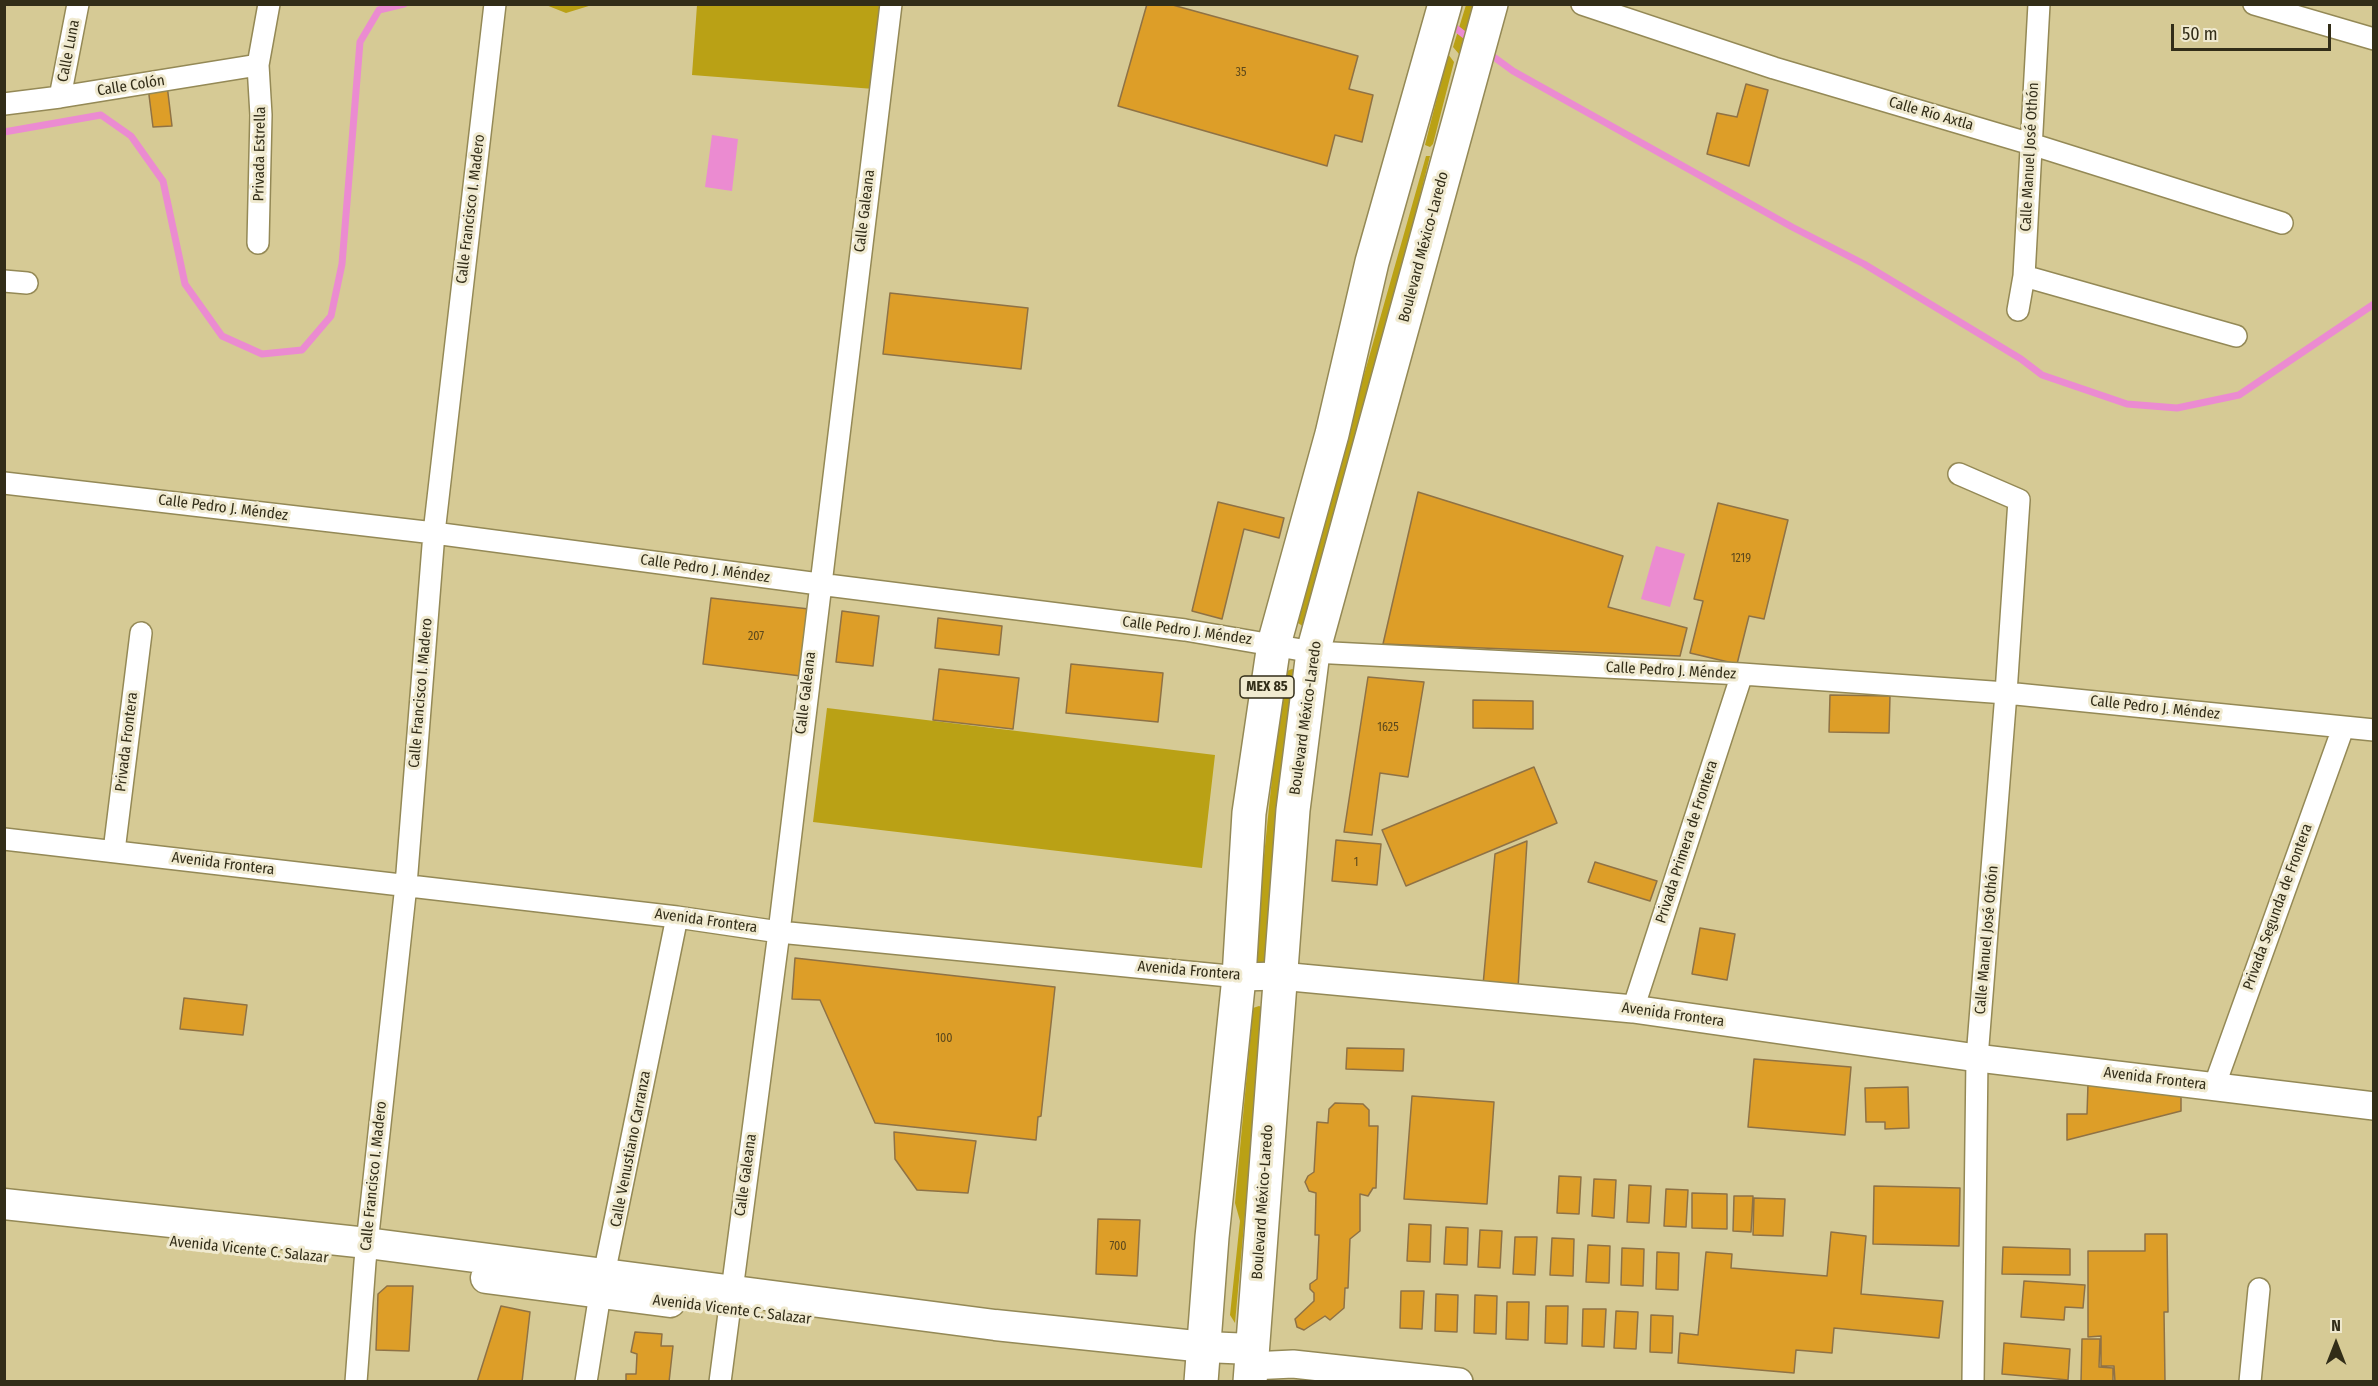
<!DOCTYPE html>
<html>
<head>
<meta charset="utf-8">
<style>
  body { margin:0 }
  #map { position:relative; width:2378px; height:1386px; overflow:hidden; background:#d6ca95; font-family:"Fira Sans Condensed",sans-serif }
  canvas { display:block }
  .frame { position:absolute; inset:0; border:6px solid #322d18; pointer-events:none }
  .north { position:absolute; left:2306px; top:1314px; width:60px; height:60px; -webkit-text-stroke:4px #f0ead0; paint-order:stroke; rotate:0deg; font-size:16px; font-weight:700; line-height:24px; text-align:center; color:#322d18 }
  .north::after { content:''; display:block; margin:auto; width:21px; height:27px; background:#322d18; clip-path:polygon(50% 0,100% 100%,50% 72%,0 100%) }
  .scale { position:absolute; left:2171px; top:24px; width:160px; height:27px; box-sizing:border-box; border:3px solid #322d18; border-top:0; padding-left:8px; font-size:18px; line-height:21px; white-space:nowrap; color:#322d18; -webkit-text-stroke:4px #f0ead0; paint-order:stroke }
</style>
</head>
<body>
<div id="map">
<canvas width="2378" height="1386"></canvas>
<div class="frame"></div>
<div class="north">N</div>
<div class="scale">50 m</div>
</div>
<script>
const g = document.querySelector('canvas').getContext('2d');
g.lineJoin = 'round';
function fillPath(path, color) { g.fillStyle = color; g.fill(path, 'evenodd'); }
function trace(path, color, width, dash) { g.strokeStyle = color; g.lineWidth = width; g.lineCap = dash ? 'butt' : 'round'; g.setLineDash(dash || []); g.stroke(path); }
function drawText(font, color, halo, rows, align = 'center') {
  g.font = font + ' "Fira Sans Condensed",sans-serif'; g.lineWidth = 6; g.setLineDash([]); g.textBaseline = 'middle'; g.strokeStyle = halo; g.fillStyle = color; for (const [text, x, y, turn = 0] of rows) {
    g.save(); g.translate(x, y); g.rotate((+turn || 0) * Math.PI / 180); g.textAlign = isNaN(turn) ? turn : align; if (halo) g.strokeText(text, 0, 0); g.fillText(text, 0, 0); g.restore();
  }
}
const green = new Path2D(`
  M546,5V4L592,5L566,13Z
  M697,5H881L874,89L692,75Z
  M1466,5H1473L1459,54L1453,47Z
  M1448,54L1454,62L1433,144L1430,147L1425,145Z
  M1426,156H1430L1393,306L1304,627L1298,623L1328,502Z
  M1292,669L1296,670L1266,964L1253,963L1276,739L1287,671Z
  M827,708L1215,755L1202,868L813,822Z
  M1259,1006L1264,1008L1235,1323L1230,1315L1240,1221L1235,1203L1253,1008Z`);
const water = new Path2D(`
  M712,135L738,139L732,191L705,187Z
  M1656,546L1685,554L1670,607L1641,599Z`);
const stream = new Path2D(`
  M1449,23L1471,40
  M1487,52L1513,71L1792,227L1864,264L2021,359L2042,375L2127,404L2177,408L2239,395L2374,304
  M4,132L101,115L131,136L163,181L185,284L222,336L262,354L302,350L331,316L342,264L360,42L379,10L404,4`);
const building = new Path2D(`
  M1147,4H1169L1358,56L1349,89L1373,95L1362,142L1335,135L1327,166L1118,106Z
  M1746,84L1768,90L1749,166L1707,154L1717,113L1737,117Z
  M167,85L172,126L153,127L148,87Z
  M890,293L1028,308L1021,369L883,354Z
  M1418,492L1623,556L1608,607L1687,628L1680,656L1383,644Z
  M1218,502L1284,518L1279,538L1244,529L1222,619L1192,611Z
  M1718,503L1788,520L1764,619L1749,616L1737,664L1690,653L1703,601L1694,599Z
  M711,598L809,609L801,676L703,664Z
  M842,611L879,616L873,666L836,662Z
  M938,618L1002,626L999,655L935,648Z
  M1071,664L1163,673L1158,722L1066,713Z
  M939,669L1019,678L1013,729L933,720Z
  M1368,677L1424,682L1408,777L1380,773L1372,835L1344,832Z
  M1830,695L1890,696L1889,733L1829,732Z
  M1473,700L1533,701V729L1473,728Z
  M1534,767L1557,823L1406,886L1382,830Z
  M1336,840L1381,844L1377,885L1332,881Z
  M1527,841L1518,988L1483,985L1495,854Z
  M1595,862L1657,881L1650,901L1588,882Z
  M1700,928L1735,934L1727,980L1692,974Z
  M795,958L1055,987L1041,1116L1038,1117L1036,1140L875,1123L820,1000L792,999Z
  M184,998L247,1005L243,1035L180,1029Z
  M1347,1048L1404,1049L1403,1071L1346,1069Z
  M1754,1059L1851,1067L1845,1135L1748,1127Z
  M2088,1084L2181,1086V1111L2067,1140V1114H2087Z
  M1908,1087L1909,1128L1885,1129V1122H1866L1865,1088Z
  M1412,1096L1494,1102L1487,1204L1404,1199Z
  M1335,1103L1363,1104L1369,1110V1126H1378L1376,1188H1373L1368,1196L1360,1194V1231L1350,1239L1348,1288H1345L1344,1308L1330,1320L1325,1316L1304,1330L1297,1327L1295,1319L1314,1301V1293L1310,1289V1284L1317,1279L1319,1235H1315L1316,1193L1309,1191L1305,1182L1308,1176L1314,1172L1317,1122L1328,1123L1329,1109Z
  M894,1132L976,1141L968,1193L917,1190L895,1159Z
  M1559,1176L1581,1177L1579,1214L1557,1213Z
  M1594,1179L1616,1180L1614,1218L1592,1216Z
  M1629,1185L1651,1186L1649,1223L1627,1222Z
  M1874,1186L1960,1188L1959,1246L1873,1244Z
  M1666,1189L1688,1190L1686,1227L1664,1226Z
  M1692,1193L1727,1194V1229L1692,1228Z
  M1734,1196H1753L1751,1232L1733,1231Z
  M1754,1198L1785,1199L1783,1236L1753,1235Z
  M1098,1219L1140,1220L1137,1276L1096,1274Z
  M1409,1224L1431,1225L1430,1262L1407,1261Z
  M1446,1227L1468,1228L1467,1265L1444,1264Z
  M1480,1230L1502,1231L1500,1268L1478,1267Z
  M1831,1232L1866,1236L1861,1294L1943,1301L1939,1338L1834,1328L1832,1353L1796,1350L1794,1373L1678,1363L1680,1333L1698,1335L1706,1252L1732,1254L1731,1268L1827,1276Z
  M2145,1234H2167L2168,1312H2164L2165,1382H2115L2114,1366H2101V1336L2088,1337V1251H2145Z
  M1515,1237H1537L1535,1275L1513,1274Z
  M1552,1238L1574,1239L1573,1276L1550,1275Z
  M1588,1245L1610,1246L1609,1283L1586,1282Z
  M2003,1247L2070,1249V1275L2002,1274Z
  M1622,1248L1644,1249L1643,1286L1621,1285Z
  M1657,1252L1679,1253L1678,1290L1656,1289Z
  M2024,1281L2085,1285L2083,1308L2065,1307L2064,1320L2021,1317Z
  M387,1286H413L409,1351L376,1350L378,1294Z
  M1401,1291H1424L1422,1329L1400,1328Z
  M1436,1294L1458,1295L1457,1332L1435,1331Z
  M1475,1295L1497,1296L1496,1334L1474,1333Z
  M1507,1302H1529L1528,1340L1506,1339Z
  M501,1306L530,1312L522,1382H477Z
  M1546,1306H1568L1567,1344L1545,1343Z
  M1583,1309H1606L1604,1347L1582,1346Z
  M1616,1311L1638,1312L1636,1349L1614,1348Z
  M1651,1315L1673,1316L1672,1353L1650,1352Z
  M635,1332L662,1334L661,1346H673L669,1382H626V1374H636L637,1354L631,1352Z
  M2082,1339H2100L2099,1367L2113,1368V1382H2081Z
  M2004,1343L2070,1349L2068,1380L2002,1374Z`);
const minor = new Path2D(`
  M1582,4L1774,68L2031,144L2282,223
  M2254,4L2374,39
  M60,97L78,4
  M4,104L60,97L258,65
  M258,243L261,115L258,65L269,4
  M2024,276L2236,336
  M4,281L27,283
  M2018,310L2024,276L2039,4
  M1959,474L2019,500L2006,693L1977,1058L1973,1382
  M4,483L434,533L819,584L1185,630L1313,652L1742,674L2006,693L2374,730
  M4,839L677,917L779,932L1239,977
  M114,851L141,633
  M1633,1009L1742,674
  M2214,1087L2343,728
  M356,1382L365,1262L406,885L434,533L495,4
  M586,1382L600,1294L677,917
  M720,1382L779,932L891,4
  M2250,1382L2259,1289`);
const tertiary = new Path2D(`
  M1239,977L1280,976L1633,1009L1977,1058L2374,1106
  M1251,1366L1293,1364L1459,1382`);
const secondary = new Path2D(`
  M4,1204L367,1243L995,1325L1205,1347L1252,1349
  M486,1278L670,1302`);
const primary = new Path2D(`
  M1201,1382L1212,1237L1239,977L1249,813L1274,644L1332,434L1372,262L1445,4
  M1250,1382L1293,810L1313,652L1491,4`);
const numberNames = [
  ["35",1241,73],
  ["1219",1741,559],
  ["207",756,637],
  ["1625",1388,728],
  ["1",1356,863],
  ["100",944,1039],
  ["700",1118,1247]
];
const shields = [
  [1267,687,54]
];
const shieldNames = [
  ["MEX 85",1267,687]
];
const streetNames = [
  ["Calle Luna",69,51,-79],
  ["Calle Colón",131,86,-9],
  ["Calle Río Axtla",1931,114,16],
  ["Privada Estrella",260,154,-89],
  ["Calle Manuel José Othón",2030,157,-87],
  ["Calle Francisco I. Madero",471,209,-83],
  ["Calle Galeana",865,211,-83],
  ["Boulevard México-Laredo",1424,247,-75],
  ["Calle Pedro J. Méndez",223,508,7],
  ["Calle Pedro J. Méndez",705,569,8],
  ["Calle Pedro J. Méndez",1187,631,8],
  ["Calle Pedro J. Méndez",1671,671,3],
  ["Calle Francisco I. Madero",421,693,-85],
  ["Calle Galeana",806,693,-83],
  ["Calle Pedro J. Méndez",2155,708,6],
  ["Boulevard México-Laredo",1306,718,-82],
  ["Privada Frontera",127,742,-83],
  ["Privada Primera de Frontera",1687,842,-72],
  ["Avenida Frontera",223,864,7],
  ["Privada Segunda de Frontera",2278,907,-70],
  ["Avenida Frontera",706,921,8],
  ["Calle Manuel José Othón",1987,940,-85],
  ["Avenida Frontera",1189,971,5],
  ["Avenida Frontera",1673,1015,8],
  ["Avenida Frontera",2155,1079,7],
  ["Calle Venustiano Carranza",631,1149,-79],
  ["Calle Galeana",746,1175,-82],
  ["Calle Francisco I. Madero",374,1176,-84],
  ["Boulevard México-Laredo",1263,1202,-86],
  ["Avenida Vicente C. Salazar",249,1250,6],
  ["Avenida Vicente C. Salazar",732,1310,7]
];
fillPath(green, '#baa115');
fillPath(water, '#eb8bd1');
trace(stream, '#eb8bd1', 7);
fillPath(building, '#dd9e28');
trace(building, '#8f7245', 1.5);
trace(minor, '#948956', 24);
trace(tertiary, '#948956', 30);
trace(secondary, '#948956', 33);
trace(primary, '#948956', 36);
trace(minor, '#fff', 21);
trace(tertiary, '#fff', 27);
trace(secondary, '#fff', 30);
trace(primary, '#fff', 33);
drawText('12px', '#5d491c', null, numberNames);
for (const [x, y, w] of shields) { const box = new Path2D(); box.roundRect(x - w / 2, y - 11, w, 22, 4.5); g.fillStyle = '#f0ead0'; g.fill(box); trace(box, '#322d18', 1.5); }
drawText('bold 14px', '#322d18', null, shieldNames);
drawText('15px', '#322d18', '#f0ead0', streetNames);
</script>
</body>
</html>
